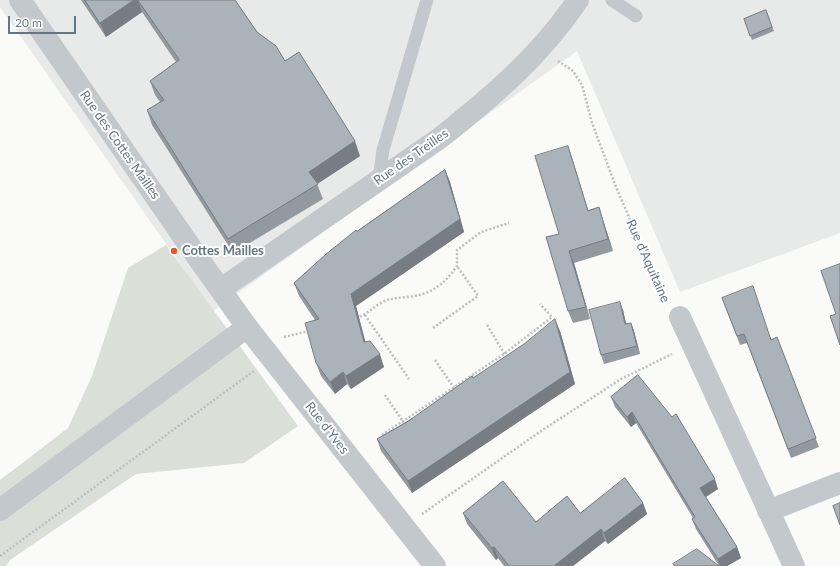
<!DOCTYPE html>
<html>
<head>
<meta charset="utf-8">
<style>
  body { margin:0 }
  #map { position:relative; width:840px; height:566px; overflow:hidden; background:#fafaf8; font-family:Lato,sans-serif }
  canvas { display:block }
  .scale { position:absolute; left:8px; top:16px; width:68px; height:18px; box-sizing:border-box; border:2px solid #657683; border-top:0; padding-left:5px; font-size:12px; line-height:14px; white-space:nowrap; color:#657683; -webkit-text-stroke:3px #fff; paint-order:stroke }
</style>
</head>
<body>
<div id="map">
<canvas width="840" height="566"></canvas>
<div class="scale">20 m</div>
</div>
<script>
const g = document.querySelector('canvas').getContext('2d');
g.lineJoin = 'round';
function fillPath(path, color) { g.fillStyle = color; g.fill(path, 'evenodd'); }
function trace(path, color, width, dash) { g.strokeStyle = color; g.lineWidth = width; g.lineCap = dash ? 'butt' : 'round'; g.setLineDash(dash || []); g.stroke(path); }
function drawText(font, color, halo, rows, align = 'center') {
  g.font = font + ' Lato,sans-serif'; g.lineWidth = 4; g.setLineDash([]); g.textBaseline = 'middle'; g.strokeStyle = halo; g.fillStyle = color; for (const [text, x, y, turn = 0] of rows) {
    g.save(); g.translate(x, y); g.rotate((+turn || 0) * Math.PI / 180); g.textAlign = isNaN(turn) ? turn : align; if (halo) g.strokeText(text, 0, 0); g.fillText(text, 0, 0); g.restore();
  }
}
const built = new Path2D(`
  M0,0H840V233L680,292L577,51L213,311L0,7Z`);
const green = new Path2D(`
  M166,245L298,426L244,463L136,474L10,560L6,566H0V480L68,428L92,376L128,268Z`);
const path = new Path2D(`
  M558,61L573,71L582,85L592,123L616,187L665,301
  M365,315L409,379
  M356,318C367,315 375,305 385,301C392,298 399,298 407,297C430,295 444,285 457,266V250L481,232L509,223
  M487,325L507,358
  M433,328L478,296L457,266
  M284,337L309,331
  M435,360L454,388
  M385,395L404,423
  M382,435L504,354L552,317L540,304
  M422,514L541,431L621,379L672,354
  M0,556L254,371`);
const service = new Path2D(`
  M612,0L636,16
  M379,180L383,150L427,0`);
const minor = new Path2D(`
  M221,289L440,138C493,96 540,56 578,0
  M680,317L794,566
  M0,510L247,327
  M768,511L840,483`);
const tertiary = new Path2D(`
  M20,0L198,258L247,327L435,566`);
const wall = new Path2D(`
  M81,0H235L257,32L285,61L360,156L317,184L323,199L233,253L152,125L147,110L160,102L155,95L150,81L176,62L142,12L106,37Z
  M766,10L774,31L752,40L744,19Z
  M568,146L572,158L588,210L599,207L603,220L613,251L574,263L590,319L573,323L568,311L559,234Z
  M445,170L450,182L464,232L356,306L365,342L384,367L351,389L347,384L335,394L321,376L316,363L315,320L299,296L294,283L357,231Z
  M722,298L771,340L777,337L819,447L791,458L747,343L740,345Z
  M623,310L626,324L631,323L634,331L640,354L604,364L601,355Z
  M560,331L575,384L412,493L381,451L377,439Z
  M638,375L718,489L706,497L737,547L741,558L727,566H674L673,564L719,566L696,529L692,519L693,518L636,423L631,427L615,407L611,397Z
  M643,503L647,514L608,544L605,541L573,566H504L498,558L496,560L467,524L463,513L536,522L580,513Z`);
const shadedWall = new Path2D(`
  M134,0H138L142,12L106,37L100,23Z
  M355,141L360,156L314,186L309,172Z
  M568,146L572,158L592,223L588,211Z
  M445,170L450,182L464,232L356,306L369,355L364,342L351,294Z
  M599,207L603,220L613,251L608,239Z
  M569,251L574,263L590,319L586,307Z
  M620,302L623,310L628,332L625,324Z
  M555,319L560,331L575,384L412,493L408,481Z
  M631,323L634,331L640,354L637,346Z
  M380,354L384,367L351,389L346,376Z
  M343,372L347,384L335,394L330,382Z
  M632,412L636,423L631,427L627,417Z
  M715,479L718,489L704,498L700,488Z
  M643,503L647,514L608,544L604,533Z
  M601,529L605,541L573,566H554Z
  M494,547L498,558L496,560L492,548Z
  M737,547L741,558L727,566H720L718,559Z`);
const building = new Path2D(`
  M85,0H134L100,23Z
  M138,0H235L257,32L276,46L285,61L299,52L355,141L309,172L318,184L228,239L147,110L164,100L150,81L179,60Z
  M766,10L772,27L750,36L744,19Z
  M568,146L588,211L599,207L608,239L569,251L586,307L568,311L546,237L559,234L535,156Z
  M445,170L460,219L351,294L364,342L370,341L380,354L346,376L343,372L330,382L316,363L305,323L319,319L294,283L325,255L356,230L357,231Z
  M840,264V345L830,316L836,314L821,271Z
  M753,286L771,340L777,337L816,438L788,449L744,334L737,336L722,298Z
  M620,302L625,324L631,323L637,346L601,355L589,310Z
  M555,319L570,372L408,481L377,439L407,422L472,376L473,378L524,344Z
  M638,375L672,417L676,414L715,479L700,488L737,547L718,559L692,519L695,517L632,412L627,417L611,397Z
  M625,478L643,503L604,533L601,529L554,566H509L494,547L492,548L463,513L503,481L536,522L567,496L580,513Z
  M840,503V525L833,506Z
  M697,549L719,566H675L673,564Z`);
const markers = [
  [174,251,4,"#e4572e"]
];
const streetNames = [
  ["Rue des Cottes Mailles",120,145,55],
  ["Rue des Treilles",411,157,-35],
  ["Rue d'Aquitaine",648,261,66],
  ["Rue d'Yves",327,428,52]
];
const poiNames = [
  ["Cottes Mailles",182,251]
];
fillPath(built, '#e8e9e9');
fillPath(green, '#dadfd7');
trace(path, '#bbbfc2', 2.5, [2, 2]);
trace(service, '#c3c8cc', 13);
trace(minor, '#c3c8cc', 22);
trace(tertiary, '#c3c8cc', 22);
fillPath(wall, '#929a9f');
fillPath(shadedWall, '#777d82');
fillPath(building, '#aab3b9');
trace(building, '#777d82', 1);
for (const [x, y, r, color] of markers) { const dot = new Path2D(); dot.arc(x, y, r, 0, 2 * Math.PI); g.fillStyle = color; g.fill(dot); trace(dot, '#fff', 1.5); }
drawText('13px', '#657683', '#fff', streetNames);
drawText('bold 13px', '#657683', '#fff', poiNames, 'left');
</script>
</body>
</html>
